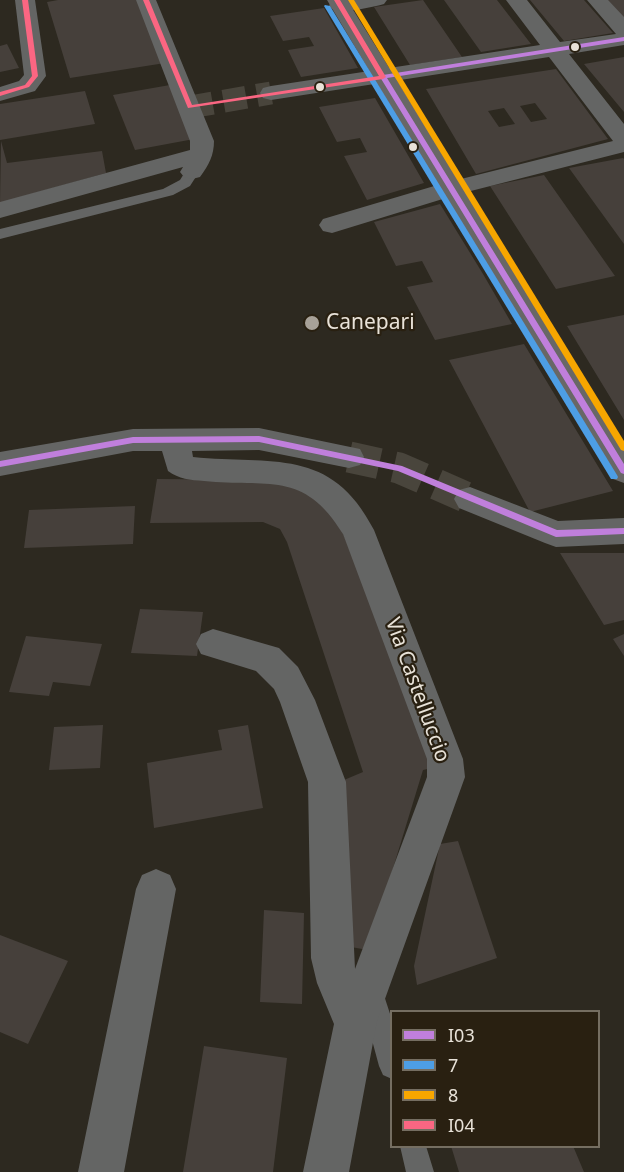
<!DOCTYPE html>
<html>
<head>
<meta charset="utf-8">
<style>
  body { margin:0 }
  #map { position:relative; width:624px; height:1172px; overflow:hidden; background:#2d2920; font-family:"Noto Sans",sans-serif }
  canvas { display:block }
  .legend { position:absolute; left:390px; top:1010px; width:210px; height:138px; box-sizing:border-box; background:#292011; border:2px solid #756e61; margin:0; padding:8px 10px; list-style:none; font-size:18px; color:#e8e2d8 }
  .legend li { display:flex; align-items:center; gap:12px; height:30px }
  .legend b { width:30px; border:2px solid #756e61 }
</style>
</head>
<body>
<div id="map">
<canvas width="624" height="1172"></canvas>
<ul class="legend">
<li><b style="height:8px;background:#c07fdc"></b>I03</li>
<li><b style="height:8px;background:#4d9ee5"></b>7</li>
<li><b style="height:8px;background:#f7a600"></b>8</li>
<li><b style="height:8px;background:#fa6682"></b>I04</li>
</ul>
</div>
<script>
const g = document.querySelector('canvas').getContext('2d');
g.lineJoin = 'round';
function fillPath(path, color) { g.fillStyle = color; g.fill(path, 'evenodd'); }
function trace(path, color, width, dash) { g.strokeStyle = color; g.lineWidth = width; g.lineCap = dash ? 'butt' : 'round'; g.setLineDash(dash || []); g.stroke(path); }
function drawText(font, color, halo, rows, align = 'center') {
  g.font = font + ' "Noto Sans",sans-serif'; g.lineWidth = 4.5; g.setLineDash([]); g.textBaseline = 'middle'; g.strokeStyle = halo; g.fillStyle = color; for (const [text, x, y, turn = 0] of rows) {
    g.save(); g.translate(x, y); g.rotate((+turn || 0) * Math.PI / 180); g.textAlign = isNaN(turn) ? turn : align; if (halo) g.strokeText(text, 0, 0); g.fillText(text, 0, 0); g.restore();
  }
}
const building = new Path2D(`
  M58,0H140L165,63L70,78L47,2Z
  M423,0L462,57L410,65L374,7Z
  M444,0H497L531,44L481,52Z
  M530,0H584L613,33L564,41Z
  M607,0H624V20Z
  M324,8L358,68L301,77L288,50L314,46L309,37L283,41L270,16Z
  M7,44L19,68L0,72V46Z
  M624,57V112L584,64Z
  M556,69L608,139L476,174L426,89ZM535,103L547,119L531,122L520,106ZM504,108L515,124L499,127L488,111Z
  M170,85L194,139L135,150L113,95Z
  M85,91L95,124L0,140V104Z
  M375,98L424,183L367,200L344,156L367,152L360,138L337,142L319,107Z
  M1,141L7,163L102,151L106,173L0,203Z
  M623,158L624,159V244L569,168Z
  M544,175L615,276L556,289L490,186Z
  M440,204L483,274L512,324L435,340L407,287L433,282L422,261L396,266L374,222Z
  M624,315V420L567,326Z
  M524,344L613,491L530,512L449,360Z
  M157,479L267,480L308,489L337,518L436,767L423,770L368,950L345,946L344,780L363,772L287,542L280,529L263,522L150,523Z
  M135,506L133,544L24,548L29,510Z
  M560,553H624V620L604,625Z
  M140,609L203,612L197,656L131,653Z
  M624,634V656L613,639Z
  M26,636L102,644L90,686L53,682L49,696L9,692Z
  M103,725L100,768L49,770L54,727Z
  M248,725L263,808L154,828L147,763L222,750L218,730Z
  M458,841L497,958L417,985L414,966L440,844Z
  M264,910L304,913L302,1004L260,1002Z
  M0,935L68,961L28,1044L0,1032Z
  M204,1046L287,1058L273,1172H183Z
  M451,1146H573L584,1172H459Z`);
const streetTunnelFar1 = new Path2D(`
  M190,107L271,93`);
const streetTunnel = new Path2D(`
  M349,457L399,468L470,499`);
const lane = new Path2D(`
  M192,168L199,172L190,186L173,195L0,239V229L163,189L180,180L187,169Z
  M371,980L380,983L392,1020V1079L383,1075L379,1066L359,992L362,983Z
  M400,1146H426L434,1172H406Z`);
const street = new Path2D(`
  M15,0H35L46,76L35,91L0,101V87L19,81L24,75Z
  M136,0H156L214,141C214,155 209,165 200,177L192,179L184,177L180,172L183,167L0,218V202L190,150V141Z
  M387,0L384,4C369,8 347,13 332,9L329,5L335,0Z
  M506,0H527L560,42L616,34L587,0H608L624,17V45L569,54L624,124V152L459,194L332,233L323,231L319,225L323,219L441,184L613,141L549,57L271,100L263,98L260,93L263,88L271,86L540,45Z
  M259,428L360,449L364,457L360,465L349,468L259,450L192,451L193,457C272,465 331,446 374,530L463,759L465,777L377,1021L349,1172H303L334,1024L317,983L311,958L308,782L280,702L274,689L256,671L201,654L196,644L201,634L213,629L279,648L298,667L315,700L346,782L355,969L427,777V759L343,534C303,469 268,488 204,481C190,480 179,479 168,471L162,451H133L0,476V452L133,429Z
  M470,487L558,521L624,518V544L556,547L545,543L459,508L454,499L459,490Z
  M156,869L170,875L176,889L124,1172H78L136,889L142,875Z`);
const secondary = new Path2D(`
  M327,0H347L624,445V483L613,479Z`);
const bus1 = new Path2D(`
  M624,37V41L387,78L624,464V474L621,473L380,77L383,75Z
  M259,436L402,466L557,530L624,528V534L556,537L398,471L259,442L133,443L0,467V461L133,437Z`);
const bus2 = new Path2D(`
  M325,5L330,6L617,475L618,477L617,479H611L324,6Z`);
const bus3 = new Path2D(`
  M348,0H354L624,441V451L621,450Z`);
const bus4 = new Path2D(`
  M22,0H28L38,76L29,87L0,96V92L25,85L32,76Z
  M143,0H149L192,105L379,76L334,0H340L386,77L383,79L188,108Z`);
const markers = [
  [575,47,5,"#e8e2d8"],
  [320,87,5,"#e8e2d8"],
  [413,147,5,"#e8e2d8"],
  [312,323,8,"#a7a198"]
];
const poiNames = [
  ["Canepari",326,323]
];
const streetNames = [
  ["Via Castelluccio",417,690,70]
];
fillPath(building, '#46403b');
trace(streetTunnelFar1, '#49453c', 23, [23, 11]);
trace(streetTunnel, '#49453c', 31, [31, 15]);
fillPath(lane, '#646564');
fillPath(street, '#646564');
fillPath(secondary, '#686766');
fillPath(bus1, '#c07fdc');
fillPath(bus2, '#4d9ee5');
fillPath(bus3, '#f7a600');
fillPath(bus4, '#fa6682');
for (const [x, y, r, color] of markers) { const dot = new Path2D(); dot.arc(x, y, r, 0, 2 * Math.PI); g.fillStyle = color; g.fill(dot); trace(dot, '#292011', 2); }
drawText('21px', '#e8e2d8', '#292011', poiNames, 'left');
drawText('21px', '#e8e2d8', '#292011', streetNames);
</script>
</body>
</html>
